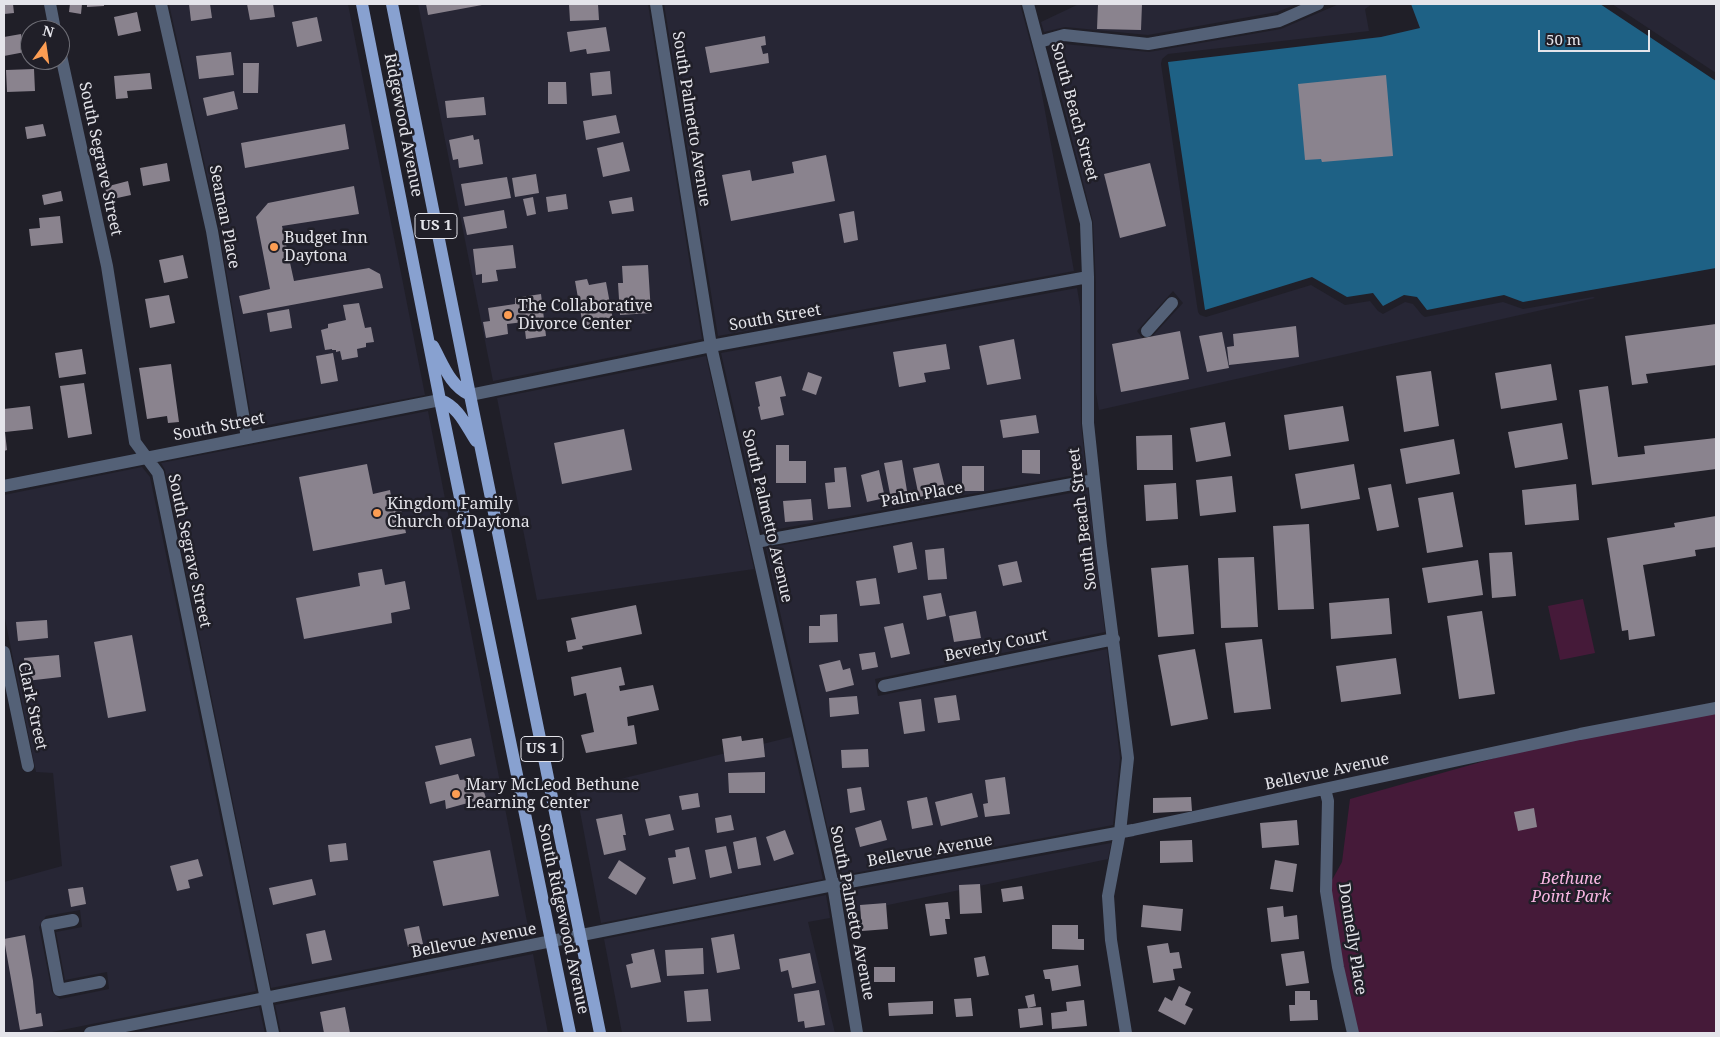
<!DOCTYPE html>
<html>
<head>
<meta charset="utf-8">
<style>
  body { margin:0 }
  #map { position:relative; width:1720px; height:1037px; overflow:hidden; background:#201f28; font-family:"Noto Serif",serif }
  canvas { display:block }
  .frame { position:absolute; inset:0; border:5px solid #e4e4ea; pointer-events:none }
  .north { position:absolute; left:20px; top:20px; width:50px; height:50px; box-sizing:border-box; background:#201f28; border:1px solid #6e6e76; border-radius:50%; rotate:14deg; font-size:14px; font-weight:700; line-height:20px; text-align:center; color:#e4e4ea }
  .north::after { content:''; display:block; margin:auto; width:18px; height:22px; background:#fc9d53; clip-path:polygon(50% 0,100% 100%,50% 72%,0 100%) }
  .scale { position:absolute; left:1538px; top:30px; width:112px; height:22px; box-sizing:border-box; border:2px solid #e4e4ea; border-top:0; padding-left:6px; font-size:15px; line-height:18px; white-space:nowrap; color:#e4e4ea; -webkit-text-stroke:4px #201f28; paint-order:stroke }
</style>
</head>
<body>
<div id="map">
<canvas width="1720" height="1037"></canvas>
<div class="frame"></div>
<div class="north">N</div>
<div class="scale">50 m</div>
</div>
<script>
const g = document.querySelector('canvas').getContext('2d');
g.lineJoin = 'round';
function fillPath(path, color) { g.fillStyle = color; g.fill(path, 'evenodd'); }
function trace(path, color, width, dash) { g.strokeStyle = color; g.lineWidth = width; g.lineCap = dash ? 'butt' : 'round'; g.setLineDash(dash || []); g.stroke(path); }
function drawText(font, color, halo, rows, align = 'center') {
  g.font = font + ' "Noto Serif",serif'; g.lineWidth = 5; g.setLineDash([]); g.textBaseline = 'middle'; g.strokeStyle = halo; g.fillStyle = color; for (const [text, x, y, turn = 0] of rows) {
    g.save(); g.translate(x, y); g.rotate((+turn || 0) * Math.PI / 180); g.textAlign = isNaN(turn) ? turn : align; if (halo) g.strokeText(text, 0, 0); g.fillText(text, 0, 0); g.restore();
  }
}
const built = new Path2D(`
  M169,4H348L425,395L253,428L219,229Z
  M418,4H648L702,339L493,381Z
  M664,4H1020L1037,67L1074,271L718,336Z
  M1079,4H1097L1102,6L1120,4H1297L1277,12L1148,35L1065,27L1044,32L1041,22Z
  M1339,4H1372L1365,9L1369,31L1168,54L1162,59L1161,64L1198,312L1200,315L1206,317L1311,285L1345,305L1370,301L1378,311L1383,314L1405,302L1413,304L1422,315L1425,317L1503,302L1523,309L1593,297L1595,298L1099,410L1096,393V284L1093,222L1049,48L1064,44L1149,52L1281,29ZM1173,291L1183,303L1146,343L1137,331Z
  M1612,4H1716V73Z
  M1077,288L1080,306L1081,423L1086,473L762,532L721,353Z
  M706,356L754,569L537,600L497,398Z
  M428,411L530,937L271,988L165,470L161,463Z
  M142,467L150,477L256,991L47,1033H4V882L62,866L53,773L36,772L4,614V495ZM80,910L82,927L56,932L65,980L107,972L109,989L60,999L52,992L39,927L46,916Z
  M1088,490L1105,632L875,679L878,696L1107,649L1120,758L1113,825L838,876L766,548Z
  M791,737L823,879L601,923L576,790Z
  M1111,843L1108,859L845,914L842,892Z
  M826,895L830,918L808,922L835,1033H622L604,939Z
  M533,954L548,1033H281L275,1005Z
  M259,1007L265,1033H132Z`);
const green = new Path2D(`
  M1583,599L1595,653L1560,660L1548,606Z
  M1716,708V1033H1353L1326,891L1342,862L1350,799L1580,734Z`);
const water = new Path2D(`
  M1411,4H1600L1716,81V268L1523,302L1504,295L1427,310L1417,297L1404,295L1383,306L1373,293L1347,297L1312,277L1205,310L1168,62L1381,37L1420,28Z`);
const building = new Path2D(`
  M4,4H13L14,13L4,14Z
  M70,4H82L81,14L69,12Z
  M87,4H104V6L87,7Z
  M189,4H210L212,18L191,21Z
  M247,4H273L275,17L250,20Z
  M426,4H482V5L428,15Z
  M569,4H598L599,20L570,21Z
  M1098,4H1142L1141,30L1097,29Z
  M137,12L141,31L118,36L114,17Z
  M317,17L322,41L297,47L292,22Z
  M606,27L610,51L587,54L586,49L570,52L567,32Z
  M21,34L25,52L4,56V37Z
  M765,36L766,45L761,46L763,54L768,53L769,63L710,73L705,47Z
  M231,52L234,75L199,79L196,56Z
  M243,63H259L258,93H243Z
  M34,69L35,91L7,92L6,70Z
  M610,71L612,94L592,96L590,73Z
  M150,73L152,89L127,91L128,98L116,99L114,76Z
  M1386,75L1393,156L1322,162L1321,159L1305,160L1298,84Z
  M548,82H566L567,104H548Z
  M234,91L238,109L207,116L203,98Z
  M484,97L486,115L447,118L445,101Z
  M616,115L620,133L586,140L583,121Z
  M43,124L46,136L27,139L25,127Z
  M345,124L349,149L245,168L241,143Z
  M473,135L474,140L479,139L483,164L459,168L458,159L453,160L449,140Z
  M623,142L630,171L603,177L597,148Z
  M826,155L835,201L731,221L722,175L750,170L752,181L794,173L792,162Z
  M167,163L170,181L143,186L140,168Z
  M1150,163L1166,226L1120,238L1104,174Z
  M536,174L539,193L515,197L512,178Z
  M507,177L511,198L465,206L461,184Z
  M128,181L131,195L108,200L105,187Z
  M354,186L359,214L282,226L294,281L369,268L380,274L383,288L243,314L239,296L270,289L256,217L268,203Z
  M61,191L63,201L44,205L42,195Z
  M566,194L568,209L548,212L546,197Z
  M533,197L536,214L527,216L523,199Z
  M632,197L634,211L612,214L609,201Z
  M504,210L507,228L467,235L463,217Z
  M854,211L858,240L844,243L839,214Z
  M60,216L63,243L31,246L29,229L40,228L39,218Z
  M513,245L516,268L496,270L498,281L482,283V274L476,275L473,249Z
  M183,255L188,278L164,283L159,260Z
  M648,265L651,313L620,315L618,283H623L622,266Z
  M587,279L589,285L606,282L613,320L583,326L575,281Z
  M541,294L546,336L526,339L524,322L507,324L508,334L486,338L483,322L490,321L488,308L515,304V298Z
  M169,295L175,323L150,328L145,299Z
  M359,303L365,328L371,327L374,342L366,343V347L357,349L358,357L342,360L340,351L336,352V350H332V349L325,350L321,330L328,328V324L346,320L343,305Z
  M289,309L292,328L270,332L267,313Z
  M1716,324V365L1646,374L1648,383L1632,385L1625,336Z
  M1296,326L1299,357L1229,365L1227,347L1234,346L1233,334Z
  M1180,331L1189,379L1121,392L1112,344Z
  M1222,332L1229,368L1207,372L1199,336Z
  M1014,339L1021,379L987,385L979,346Z
  M946,344L950,369L924,373L926,382L899,387L893,352Z
  M82,349L86,374L59,378L55,353Z
  M333,353L338,381L321,384L316,356Z
  M171,364L179,422L168,423L167,416L147,419L139,368Z
  M1551,364L1557,400L1501,409L1495,373Z
  M1431,371L1439,426L1404,432L1396,376Z
  M808,372L822,377L816,395L802,390Z
  M781,376L786,396L780,397L784,415L761,420L758,407L760,406L755,382Z
  M84,383L92,434L68,438L60,386Z
  M1608,386L1618,457L1645,454L1644,446L1716,438V469L1592,485L1579,390Z
  M30,406L33,429L5,432L7,450L4,451V409Z
  M1343,406L1349,441L1289,450L1284,415Z
  M1036,415L1039,433L1003,438L1000,420Z
  M1225,422L1231,456L1196,462L1190,428Z
  M1562,423L1568,459L1515,468L1508,432Z
  M624,429L632,470L562,484L554,443Z
  M1172,435L1173,470H1137L1136,436Z
  M1454,439L1460,474L1406,484L1400,449Z
  M776,445H789V461H806V483H776Z
  M1022,450H1040V474L1022,473Z
  M902,460L907,491L890,494L884,463Z
  M939,463L946,492L919,497L913,468Z
  M367,464L373,494L390,490L393,507L400,505L406,533L313,551L299,477Z
  M1354,464L1360,499L1301,509L1295,474Z
  M962,466H984V491H962Z
  M846,467L851,507L828,509L825,483L835,482L834,468Z
  M879,470L885,498L867,502L861,475Z
  M1232,476L1236,512L1200,516L1196,480Z
  M1176,483L1178,519L1146,521L1144,485Z
  M1391,484L1399,527L1377,531L1368,488Z
  M1576,484L1579,520L1525,525L1522,490Z
  M1453,492L1463,547L1427,553L1418,498Z
  M811,499L813,520L785,522L783,501Z
  M1716,516V547L1695,550L1696,556L1643,565L1655,636L1629,640L1628,630L1622,631L1607,538L1675,527L1674,523Z
  M1309,524L1314,609L1278,610L1273,526Z
  M912,542L917,569L898,573L893,546Z
  M944,548L947,579L928,580L925,550Z
  M1512,552L1516,596L1492,598L1489,553Z
  M1254,557L1258,627L1221,628L1218,558Z
  M1478,560L1483,595L1428,603L1422,568Z
  M1017,561L1022,582L1003,586L998,565Z
  M1188,565L1194,634L1158,637L1151,568Z
  M382,569L385,585L405,581L410,609L391,613L392,623L304,639L296,598L360,586L358,573Z
  M876,578L880,604L860,606L856,581Z
  M941,593L946,616L927,620L923,596Z
  M1389,598L1392,634L1331,639L1329,603Z
  M636,605L642,634L582,646L583,649L568,652L566,641L576,639L571,618Z
  M976,611L981,638L954,642L949,616Z
  M1482,611L1495,694L1459,699L1447,616Z
  M837,614L838,642L809,643V626H820V615Z
  M47,620L48,638L18,641L16,622Z
  M903,623L910,654L891,658L884,627Z
  M132,635L146,711L108,718L94,642Z
  M1262,639L1271,709L1234,713L1225,643Z
  M1195,649L1208,719L1171,726L1158,655Z
  M875,652L878,667L862,670L859,654Z
  M59,655L61,677L26,681L24,658Z
  M1396,658L1401,694L1341,702L1336,666Z
  M840,660L843,670L850,668L854,685L826,692L819,665Z
  M621,667L625,685L619,686L620,691L653,685L659,710L627,717L628,726L634,725L637,744L586,753L581,735L594,732L586,693L574,696L571,677Z
  M956,695L960,720L938,723L934,698Z
  M857,696L859,714L830,717L829,698Z
  M921,699L925,731L904,734L899,702Z
  M741,736L742,741L763,738L765,757L725,762L722,739Z
  M471,738L475,756L440,765L435,746Z
  M868,749L869,767L842,768L841,750Z
  M765,772V793H729L728,773Z
  M458,774L460,780L476,778L478,789H483L486,798L446,809L445,800L430,804L425,782Z
  M1005,777L1010,814L985,817L983,804L988,803L985,780Z
  M861,787L865,810L850,813L847,789Z
  M698,793L700,807L682,810L679,796Z
  M972,793L978,817L941,826L935,802Z
  M927,797L933,825L912,829L907,801Z
  M1191,797L1192,811L1153,813V798Z
  M1534,808L1537,827L1518,831L1514,812Z
  M622,814L626,835H623L626,850L604,855L596,819Z
  M670,814L674,830L649,836L645,819Z
  M731,815L734,830L717,833L715,818Z
  M881,820L887,840L860,847L855,828Z
  M1297,820L1299,845L1262,848L1260,823Z
  M785,830L794,854L774,861L766,837Z
  M756,837L761,865L738,869L733,842Z
  M1192,840L1193,862L1160,863V841Z
  M346,843L348,860L330,862L328,845Z
  M726,846L732,873L710,878L705,850Z
  M689,847L696,879L673,884L668,858L676,857L675,850Z
  M490,850L499,896L443,906L433,861Z
  M198,859L203,876L188,880L190,888L177,891L170,866Z
  M619,860L646,878L636,895L608,878Z
  M1275,860L1297,864L1293,892L1270,889Z
  M312,879L316,895L273,905L269,888Z
  M980,884L982,913L960,914L959,885Z
  M1022,886L1024,899L1003,902L1001,889Z
  M83,887L86,904L71,907L68,889Z
  M948,902L950,919H945L947,934L930,936L925,904Z
  M886,903L888,929L862,931L860,905Z
  M1143,905L1183,909L1181,931L1141,927Z
  M1283,906L1284,917L1297,915L1299,939L1271,942L1267,908Z
  M1052,925H1078V939H1084V950L1052,949Z
  M419,926L423,944L408,947L404,929Z
  M325,930L332,960L312,964L306,934Z
  M734,934L740,969L717,973L711,938Z
  M25,935L33,981L36,1014L41,1013L43,1026L20,1030L4,939Z
  M1168,943L1170,953L1179,952L1182,968L1173,969L1175,980L1153,983L1147,946Z
  M703,948L704,974L667,976L665,950Z
  M654,949L661,982L631,988L626,965L633,963L631,954Z
  M1304,951L1309,983L1286,986L1281,954Z
  M810,953L816,983L792,988L788,970L781,972L779,959Z
  M985,956L989,975L977,977L974,958Z
  M1078,965L1081,986L1052,991L1050,979H1045L1043,970Z
  M874,967H895V982H874Z
  M1179,986L1191,992L1185,1005L1193,1009L1185,1025L1158,1011L1165,997L1172,1001Z
  M708,989L711,1021L687,1022L684,991Z
  M819,990L825,1025L805,1028L804,1021L798,1022L794,994Z
  M1295,991H1310V1000H1317L1318,1020L1290,1021L1289,1005H1295Z
  M1034,994L1036,1006L1028,1008L1025,996Z
  M971,998L973,1016L956,1017L954,999Z
  M1084,1000L1087,1026L1052,1029L1051,1013L1067,1011L1066,1002Z
  M933,1001V1014L889,1016L888,1003Z
  M345,1007L350,1033H324L320,1012Z
  M1041,1007L1043,1025L1020,1028L1018,1009Z`);
const minor = new Path2D(`
  M50,4L55,30
  M161,4L212,231L247,438
  M656,4L711,346L833,885L857,1033
  M1028,4L1086,223L1088,277V423L1101,546L1128,758L1120,832L1108,896L1111,940L1126,1033
  M1039,42L1064,35L1148,44L1279,21L1318,4
  M60,51L107,266L135,442L158,473L273,1033
  M1147,331L1172,303
  M470,395L711,346L1088,277
  M4,486L440,400
  M756,542L1094,480
  M4,652L28,766
  M884,686L1114,639
  M1325,789L1328,801L1326,891L1338,967L1353,1033
  M73,920L47,925L59,990L100,982
  M90,1033L833,885L1133,830L1580,734L1716,708`);
const major = new Path2D(`
  M362,4L440,400L570,1033
  M392,4L470,395L600,1033
  M433,346C443,364 450,386 470,395
  M440,400C459,407 466,426 476,441`);
const markers = [
  [274,247,5,"#fc9d53"],
  [508,315,5,"#fc9d53"],
  [377,513,5,"#fc9d53"],
  [456,794,5,"#fc9d53"]
];
const shields = [
  [436,226,42],
  [542,749,42]
];
const shieldNames = [
  ["US 1",436,226],
  ["US 1",542,749]
];
const streetNames = [
  ["South Beach Street",1074,112,75],
  ["South Palmetto Avenue",691,119,81],
  ["Ridgewood Avenue",403,125,79],
  ["South Segrave Street",100,159,78],
  ["Seaman Place",224,217,79],
  ["South Street",775,318,-10],
  ["South Street",219,427,-11],
  ["Palm Place",922,495,-10],
  ["South Palmetto Avenue",767,516,77],
  ["South Beach Street",1083,519,-97],
  ["South Segrave Street",189,551,78],
  ["Beverly Court",996,646,-12],
  ["Clark Street",32,706,78],
  ["Bellevue Avenue",1327,772,-12],
  ["Bellevue Avenue",930,851,-10],
  ["South Palmetto Avenue",852,913,79],
  ["South Ridgewood Avenue",563,919,78],
  ["Donnelly Place",1352,939,81],
  ["Bellevue Avenue",474,941,-11]
];
const poiNames = [
  ["Budget Inn",284,238],
  ["Daytona",284,256],
  ["The Collaborative",518,306],
  ["Divorce Center",518,324],
  ["Kingdom Family",387,504],
  ["Church of Daytona",387,522],
  ["Mary McLeod Bethune",466,785],
  ["Learning Center",466,803]
];
const parkNames = [
  ["Bethune",1571,879],
  ["Point Park",1571,897]
];
fillPath(built, '#272635');
fillPath(green, '#451a39');
fillPath(water, '#1e6185');
fillPath(building, '#8a838e');
trace(minor, '#546177', 12);
trace(major, '#88a1d0', 12);
for (const [x, y, r, color] of markers) { const dot = new Path2D(); dot.arc(x, y, r, 0, 2 * Math.PI); g.fillStyle = color; g.fill(dot); trace(dot, '#201f28', 2); }
for (const [x, y, w] of shields) { const box = new Path2D(); box.roundRect(x - w / 2, y - 12.5, w, 25, 4); g.fillStyle = '#201f28'; g.fill(box); trace(box, '#e4e4ea', 1); }
drawText('bold 15px', '#e4e4ea', null, shieldNames);
drawText('16px', '#e4e4ea', '#201f28', streetNames);
drawText('16px', '#e4e4ea', '#201f28', poiNames, 'left');
drawText('italic 16px', '#f7b5e1', '#201f28', parkNames);
</script>
</body>
</html>
